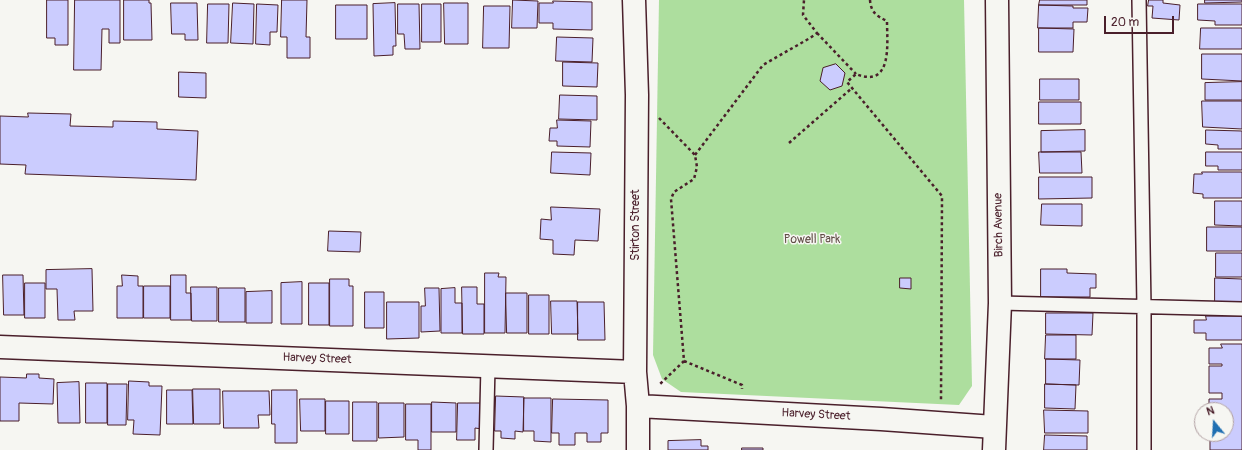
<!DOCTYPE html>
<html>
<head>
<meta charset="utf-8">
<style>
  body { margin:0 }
  #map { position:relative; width:1242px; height:450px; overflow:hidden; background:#f6f6f2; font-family:Pangolin,sans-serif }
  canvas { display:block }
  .north { position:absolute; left:1194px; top:402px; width:40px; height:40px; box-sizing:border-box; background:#f6f6f2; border:1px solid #b1a0a2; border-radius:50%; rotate:342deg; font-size:11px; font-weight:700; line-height:16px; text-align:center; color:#4a1f2b }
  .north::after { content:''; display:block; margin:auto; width:14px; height:18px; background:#1f6fb2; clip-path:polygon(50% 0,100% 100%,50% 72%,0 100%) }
  .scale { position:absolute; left:1104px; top:16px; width:70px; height:18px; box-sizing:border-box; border:2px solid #4a1f2b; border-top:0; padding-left:5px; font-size:12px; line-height:14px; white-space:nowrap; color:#4a1f2b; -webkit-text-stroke:3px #f6f6f2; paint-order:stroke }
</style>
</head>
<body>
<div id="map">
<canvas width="1242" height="450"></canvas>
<div class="north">N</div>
<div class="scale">20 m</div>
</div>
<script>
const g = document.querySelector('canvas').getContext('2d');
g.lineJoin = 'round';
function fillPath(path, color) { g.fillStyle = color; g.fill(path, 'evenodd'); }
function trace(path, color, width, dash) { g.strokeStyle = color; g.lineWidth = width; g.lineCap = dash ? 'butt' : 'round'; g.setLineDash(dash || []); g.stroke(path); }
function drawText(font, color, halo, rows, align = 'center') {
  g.font = font + ' Pangolin,sans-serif'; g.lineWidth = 3; g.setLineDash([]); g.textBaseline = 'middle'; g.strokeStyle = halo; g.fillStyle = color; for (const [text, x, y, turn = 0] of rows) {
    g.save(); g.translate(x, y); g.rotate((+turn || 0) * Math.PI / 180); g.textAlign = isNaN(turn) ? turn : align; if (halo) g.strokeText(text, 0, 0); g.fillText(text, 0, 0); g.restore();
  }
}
const green = new Path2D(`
  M659,0H964L972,386L959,405L681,392L662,379L653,355Z`);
const building = new Path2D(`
  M47,0H68V45H55V38H47Z
  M75,0H120V43H109V29H102L101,70H74Z
  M124,0H149V3H151L152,40H124Z
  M282,0H307L306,37H310V58H287V37H281Z
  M513,0L538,1L537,28H512Z
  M1040,0H1087V5H1039Z
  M1149,0H1163V3L1180,5L1179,20L1152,18L1153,6H1148Z
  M1205,0H1242V2L1205,3Z
  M553,1L592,2V30L553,29V23H539V3H553Z
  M171,3H197L198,40H185V34H172Z
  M233,3L254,4L253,44L231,43Z
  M395,3L396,46H393V55L374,56L373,4Z
  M444,3H468V44H445Z
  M208,4H229L228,43H207Z
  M257,4L278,5L277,32H270V45L256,44Z
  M398,4H419L420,49H405L404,34H398Z
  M422,4H441V42H422Z
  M1198,4H1242V25H1215V21L1198,20Z
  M336,5H367V39H336Z
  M1039,5L1073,6V8H1088L1087,22H1073V28H1038Z
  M484,6H510L509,48H483Z
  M1039,28L1074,29L1073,52H1039Z
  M1201,28H1242V49H1200Z
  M557,37L593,38L592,62L556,61Z
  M1202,54H1242V81L1202,79Z
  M563,62L598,63L597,87L563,86Z
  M836,64L845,73L842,86L830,90L820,81L823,68Z
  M179,72L206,73V98L179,97Z
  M1040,79H1079V100H1040Z
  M1242,82V100H1205V83Z
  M560,95L597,96V120L559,119Z
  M1202,101H1242V129L1203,127Z
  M1039,102H1081V124H1039Z
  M28,113L71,114L70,126L113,127V121L157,122V129L198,131L196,180L25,174L26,165L0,164V116L28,117Z
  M557,120L591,121L590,147L557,146V141H549L550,128H557Z
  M1085,130V151L1041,152V131Z
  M1206,130L1242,131V149H1218V145L1206,144Z
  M552,152L591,153L590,175L551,173Z
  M1039,152H1081L1082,173H1040Z
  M1206,152H1242V170H1218V166H1206Z
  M1202,172H1242V198H1203V194L1193,193L1194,174H1202Z
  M1039,177H1092V198L1039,199Z
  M1215,201H1242V226L1215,225Z
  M1042,204H1082V226L1041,225Z
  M551,207L600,209L598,241L575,240L574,255L553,254V240L540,239L541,219L551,220Z
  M1207,227H1242V251H1207Z
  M329,231L361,232L360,252L328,251Z
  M1216,253H1242V277H1216Z
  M92,269L93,311H74L75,320H58L57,289H46V270Z
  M1041,269H1067V273L1096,274V288H1090V297H1041Z
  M485,273H499L498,277H506L505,333H485Z
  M3,275H23L24,315H4Z
  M122,275L138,276V286H143V318H117V286H122Z
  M171,275H186V293H191V320H171Z
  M900,278H911V289L900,288Z
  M1215,278L1242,279V303H1215Z
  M330,279H349V286H353V326H330Z
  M302,282V324H281V283Z
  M25,283H45V318H25Z
  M309,283H329V325H309Z
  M144,286H170V318H144Z
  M191,287H217V321H192Z
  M462,287H477V304H484V334H463Z
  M219,288H245V322H219Z
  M425,288H439L440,331L421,332V306H425Z
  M455,288V303H462V333H441V289Z
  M272,291V323H246V292Z
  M365,292H384V328H365Z
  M506,293H527V333H507Z
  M529,295H549V334H529Z
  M551,301H577L578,334H552Z
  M387,302H419V338L387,339Z
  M578,302H604L605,340H578Z
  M1046,313H1093L1092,335L1046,334Z
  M1206,316H1242V340H1206V333H1194V320H1206Z
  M1046,335H1076V359H1045Z
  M1221,344H1242V450H1210V434H1226V410H1209V399H1222V393H1209V366H1222V364H1209V348H1222Z
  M1046,359L1080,360L1079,385L1046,384Z
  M27,374H39V378L54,379L53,404L19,403V421H0V377L26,378Z
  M129,381L149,382V386H162L160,435L133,434L134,420H128Z
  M79,382L80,423H58L57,383Z
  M86,383H107V423H86Z
  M108,384H127L126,425H108Z
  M1045,384L1076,385L1075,409L1045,408Z
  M193,389H220V424H194Z
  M167,390H192L193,424H167Z
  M272,390H297V443H275V424H272Z
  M223,391H269L270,415H258L259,428H224Z
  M496,396L524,397L523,432L515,431V439L501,438V431H495Z
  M524,398H551V442L534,441V431H524Z
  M300,399H325V431H301Z
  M553,399L608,400V433H601V442H587V433H575V445H559V433H552Z
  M326,401H349V434H326Z
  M353,402H377V441H353Z
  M432,402L456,403V432H432Z
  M379,403H404V437L379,438Z
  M458,403H482V429L475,428V440H457Z
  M406,404H431V450H418V440H406Z
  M1044,410L1088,411V433H1045Z
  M1045,435L1087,436V450H1044Z
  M701,440V446H708V450H668V441Z
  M742,448H763V450H742Z`);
const path = new Path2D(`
  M870,0C871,13 877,16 887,21C887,43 893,89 856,74L847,82L942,196L941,400
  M817,33L856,74
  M659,118L695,155L697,167L694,179L674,192L671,199L684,361L660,384
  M789,143L852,88
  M695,155L763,65L810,38L817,33L803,15L804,0
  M684,361L742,385V389`);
const service = new Path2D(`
  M1139,0L1144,307V450
  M1000,303L1242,309
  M486,450L488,366`);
const minor = new Path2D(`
  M634,0L637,95L635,372L638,406V450
  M0,347L635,372
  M638,406L881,419L994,427`);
const tertiary = new Path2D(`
  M994,450L1000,303L997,0`);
const streetNames = [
  ["Stirton Street",636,225,-90],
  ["Birch Avenue",999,225,-91],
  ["Harvey Street",317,359,2],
  ["Harvey Street",816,415,3]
];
const parkNames = [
  ["Powell Park",812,240]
];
fillPath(green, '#adde9e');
fillPath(building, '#cbccfe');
trace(building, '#4a1f2b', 1);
trace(service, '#4a1f2b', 16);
trace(minor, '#4a1f2b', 25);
trace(tertiary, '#4a1f2b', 25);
trace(path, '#4a1f2b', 2.5, [3, 3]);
trace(service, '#f6f6f2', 13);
trace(minor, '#f6f6f2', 22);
trace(tertiary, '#f6f6f2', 22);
drawText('12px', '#4a1f2b', '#f6f6f2', streetNames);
drawText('12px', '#634f48', '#f6f6f2', parkNames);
</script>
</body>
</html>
